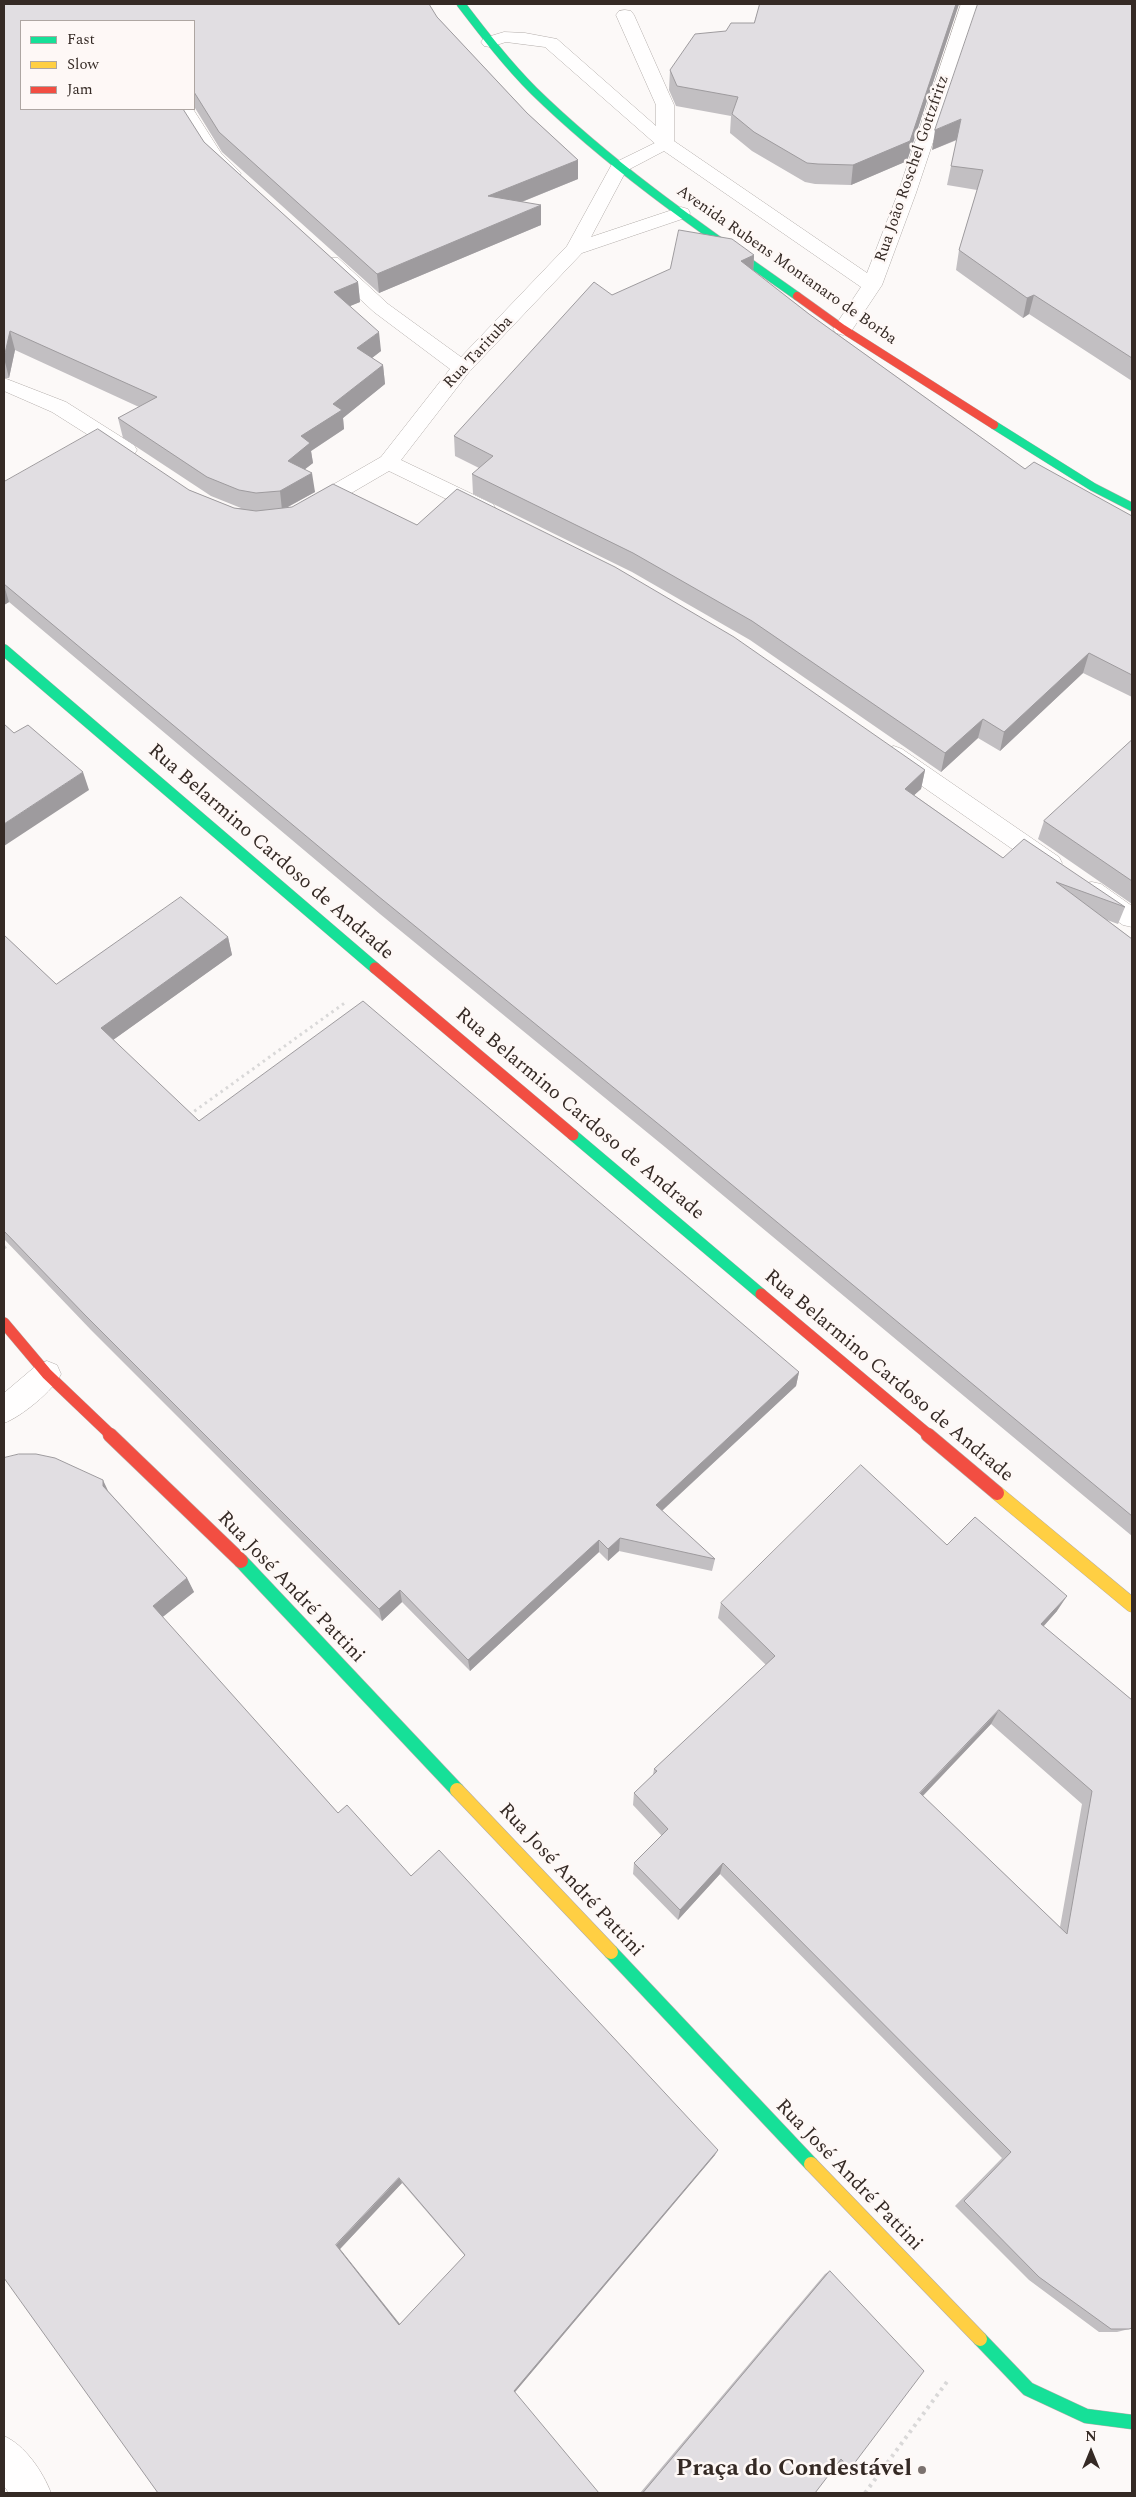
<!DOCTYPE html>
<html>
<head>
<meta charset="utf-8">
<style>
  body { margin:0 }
  #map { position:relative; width:1136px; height:2497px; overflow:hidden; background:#fcf9f8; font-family:Spectral,serif }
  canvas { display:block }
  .frame { position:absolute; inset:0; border:5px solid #352a25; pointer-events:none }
  .legend { position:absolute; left:20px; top:20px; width:175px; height:90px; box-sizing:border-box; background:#fef8f6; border:1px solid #aea6a2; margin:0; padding:6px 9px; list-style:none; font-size:15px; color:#352a25 }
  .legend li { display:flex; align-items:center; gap:10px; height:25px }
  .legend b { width:25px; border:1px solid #aea6a2 }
  .north { position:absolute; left:1066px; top:2427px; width:50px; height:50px; -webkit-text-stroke:4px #fef8f6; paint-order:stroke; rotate:0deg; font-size:14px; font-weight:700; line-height:20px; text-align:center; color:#352a25 }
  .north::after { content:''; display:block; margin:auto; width:18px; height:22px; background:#352a25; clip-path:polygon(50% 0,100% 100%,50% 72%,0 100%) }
</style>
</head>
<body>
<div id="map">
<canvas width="1136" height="2497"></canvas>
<div class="frame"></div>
<ul class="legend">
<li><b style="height:6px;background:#16e098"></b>Fast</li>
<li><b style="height:6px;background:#ffcf43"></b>Slow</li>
<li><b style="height:6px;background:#f24e42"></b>Jam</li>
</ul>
<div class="north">N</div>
</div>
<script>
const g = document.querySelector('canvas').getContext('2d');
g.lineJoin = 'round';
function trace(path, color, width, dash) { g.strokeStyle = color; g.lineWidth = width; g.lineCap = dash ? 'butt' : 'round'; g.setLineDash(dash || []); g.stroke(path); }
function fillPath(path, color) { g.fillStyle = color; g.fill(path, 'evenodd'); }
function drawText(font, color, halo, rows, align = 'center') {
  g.font = font + ' Spectral,serif'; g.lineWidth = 5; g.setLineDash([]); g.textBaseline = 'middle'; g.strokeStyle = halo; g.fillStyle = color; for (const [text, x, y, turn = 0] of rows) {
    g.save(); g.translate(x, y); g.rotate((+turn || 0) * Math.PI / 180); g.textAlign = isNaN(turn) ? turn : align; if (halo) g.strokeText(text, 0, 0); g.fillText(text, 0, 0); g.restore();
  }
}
const pathFar1 = new Path2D(`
  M189,1115L346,1002
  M4,1248L11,1243`);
const path = new Path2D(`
  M865,2493L949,2379`);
const lane = new Path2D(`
  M625,10L631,11L634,15L674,105V143L671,147H659L545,47L506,42L490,47L484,46L481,42L484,38L504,32L525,33L557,39L656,126V105L616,15L619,11Z`);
const street = new Path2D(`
  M961,4H979L916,193L882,285L850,333L843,335L836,333L833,329L861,287L664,151L626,171L591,237L681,207L688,209L690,213L688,217L582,253L469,372L401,460L493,504L496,509L493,514L485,516L477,514L389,471L317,513L309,515L301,513L298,508L301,503L381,457L450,369L374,312L324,266L321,262L324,258H338L388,304L461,357L567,246L612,164L665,138L671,139L867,273L898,193Z
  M175,109H193L221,153L241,173L239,177H225L208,160Z
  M4,378L66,402L134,445L137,450L134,455L127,457L120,455L52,412L4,391Z
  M894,746L902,749L1059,857L1062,863L1059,869L1050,872L1041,869L886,761L882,755L886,749Z
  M1092,882L1101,884L1132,906V927L1123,925L1083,898L1080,891L1083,884Z
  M47,1361L57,1365L61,1374C54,1390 21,1417 4,1423V1393L37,1365Z
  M4,2436C25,2445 43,2472 51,2493H9L4,2486Z`);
const fastFar2 = new Path2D(`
  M461,4C484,34 507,64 534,91C614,169 706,232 797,296
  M994,425L1093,487L1132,507`);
const fastFar1 = new Path2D(`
  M4,650L375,968
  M573,1135L761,1294`);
const fast = new Path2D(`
  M241,1561L457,1790
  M611,1952L811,2164
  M980,2339L1028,2389L1086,2416L1132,2422`);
const slow = new Path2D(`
  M997,1493L1132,1605
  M457,1790L611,1952
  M811,2164L980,2339`);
const jamFar2 = new Path2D(`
  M797,296L843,329L994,425`);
const jamFar1 = new Path2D(`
  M375,968L573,1135
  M761,1294L930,1436
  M4,1323L47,1374L112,1436`);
const jam = new Path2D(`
  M110,1435L241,1561
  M928,1435L997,1493`);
const wall = new Path2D(`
  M4,4L437,17L527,113L578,160V179L522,202L541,225L379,293L222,152L195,108H194V21H21L204,142L358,282L360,302L349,306L381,351L372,358L383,365L385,384L343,418L344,429L311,451L313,463L305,469L315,492L288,507L417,525L925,770L921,789L914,795L1003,858L1125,907L1118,924L1107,920L1132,939V1536L665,1147L380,914L9,602L4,605V482L189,490L234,508H241L211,496L123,438L118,418L139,407L15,350L9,378H4Z
  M760,4H959L907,161L851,185L815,184L805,182L752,151L730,133L731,116L676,106L669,90L670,70L726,31L754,23Z
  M1132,4V381L1029,314L1023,318L956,270L959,250L977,190L947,185L951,166L957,140L932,150Z
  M754,255L753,271L809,314L1025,469L1132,516V697L1083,673L1000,751L978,738L941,772L750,640L632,572L473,494L472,474L479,468L455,456L454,436L612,295Z
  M1132,740V904L1038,839L1044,821Z
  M4,935L56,984L228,937L232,955L113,1040L199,1121L799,1372L796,1386L662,1511L715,1559L712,1571L619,1551L608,1561L599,1552L470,1671L402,1602L382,1621L91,1330L4,1239Z
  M109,1492L187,1578L194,1592L162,1617L338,1813L411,1876L715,2155L515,2392L4,2278ZM402,2183L465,2256L400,2324L340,2249Z
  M947,1545L1057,1611L1043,1627L1132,1700L1129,2329L1117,2332H1099L1029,2280L955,2206L1002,2158L720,1874L678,1920L633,1874L634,1863L662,1836L633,1805L634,1793L653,1775L654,1769L766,1665L718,1618L721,1603ZM991,1724L1082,1804L1060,1927L923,1796Z
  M830,2271L850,2469L844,2468L838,2462L815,2493H640L825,2274Z`);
const shadedWall = new Path2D(`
  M956,4H959L907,161L851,185L853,165Z
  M961,119L958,139L932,150L935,130Z
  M578,160V179L489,215L488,196Z
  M541,205V225L379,293L377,274Z
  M754,255L753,275L741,261Z
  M358,282L360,302L336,312L334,292Z
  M1034,295L1029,314L1023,318L1027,298Z
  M10,331L15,350L9,378L4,358Z
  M379,332L381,351L359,368L357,348Z
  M383,365L385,384L343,418L344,429L311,451L313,463L291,480L288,461L301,436L333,404Z
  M4,388L5,394L4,400Z
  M312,473L315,492L282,510L280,491Z
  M4,585L9,602L4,605Z
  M1089,653L1083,673L1000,751L1004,732Z
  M983,719L978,738L941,772L945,753Z
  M925,770L921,789L901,807L905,789Z
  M83,772L89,790L4,846V824Z
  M228,937L232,955L106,1045L101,1028Z
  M799,1372L796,1386L654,1518L656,1505Z
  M103,1480L110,1495L103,1486Z
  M620,1538L619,1551L608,1561V1549Z
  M599,1540V1552L470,1671L468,1660Z
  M187,1578L194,1592L159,1620L153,1606Z
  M400,1590L402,1602L382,1621L379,1609Z
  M1067,1596L1057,1611L1032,1639L1041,1624Z
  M999,1710L991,1724L913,1806L920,1793Z
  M723,1863L720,1874L678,1920L680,1910Z
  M718,2150L715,2155L515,2392L514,2391Z
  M399,2178L402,2183L340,2249L402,2327L399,2325L336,2245Z`);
const building = new Path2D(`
  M4,4H429L437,17L527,113L578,160L488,196L541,205L377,274L219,132L194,92V21H21V109H183L204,142L358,282L334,292L379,332L357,348L383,365L333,404L342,410L301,436L310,443L288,461L312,473L280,491L256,493L239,490L207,477L118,418L157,397L10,331L4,358Z
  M760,4H956L910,141L853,165L818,164L807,163L754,132L732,114L738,97L677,86L670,70L695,34L726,31L731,23H754Z
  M978,4H1132V358L1034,295L1027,298L959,250L983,170L951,166L961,119L935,130Z
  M679,230L732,239L754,255L741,261L809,314L1025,469L1034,462L1132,516V675L1089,653L1004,732L983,719L945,753L752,621L633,553L472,474L493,456L454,436L594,282L612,295L670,269Z
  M98,429L189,490L234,508L256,511L292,507L333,484L417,525L457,489L615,567L734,637L925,770L905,789L1003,858L1024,839L1125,907L1056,882L1132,939V1516L667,1131L378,896L4,584V482Z
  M4,724L14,733L28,725L83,772L4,824Z
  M1132,740V881L1044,821Z
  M181,897L228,937L101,1028L199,1121L363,1001L799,1372L656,1505L715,1559L620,1538L608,1549L599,1540L468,1660L400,1590L379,1609L85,1315L4,1231V935L56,984Z
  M19,1454H36L55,1458L103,1480V1486L187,1578L153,1606L338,1813L347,1805L411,1876L439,1850L718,2150L514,2391L599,2493H158L4,2278V1458ZM399,2178L465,2255L399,2325L336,2245Z
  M861,1465L947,1545L975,1517L1067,1596L1041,1624L1132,1700V2328L1129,2329H1111L1039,2277L964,2201L1011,2152L723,1863L680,1910L634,1863L668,1829L634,1793L657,1771L654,1769L775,1656L721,1603ZM999,1710L1092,1791L1067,1934L920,1793Z
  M830,2271L924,2371L850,2469L841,2459L815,2493H643Z`);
const markers = [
  [922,2470,5,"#7b726f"]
];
const farStreetnames = [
  ["Rua João Roschel Gottzfritz",913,169,-71],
  ["Avenida Rubens Montanaro de Borba",786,266,35],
  ["Rua Tarituba",479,353,-47]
];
const streetNames = [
  ["Rua Belarmino Cardoso de Andrade",270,853,41],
  ["Rua Belarmino Cardoso de Andrade",579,1115,40],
  ["Rua Belarmino Cardoso de Andrade",888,1377,40],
  ["Rua José André Pattini",290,1588,46],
  ["Rua José André Pattini",570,1881,47],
  ["Rua José André Pattini",848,2176,46]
];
const nearPoinames = [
  ["Praça do Condestável",912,2470]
];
trace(lane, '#b3adaa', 1);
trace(street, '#b3adaa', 1);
trace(fastFar2, '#b3adaa', 9);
trace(fastFar1, '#b3adaa', 12);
trace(fast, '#b3adaa', 15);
trace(slow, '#b3adaa', 15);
trace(jamFar2, '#b3adaa', 9);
trace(jamFar1, '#b3adaa', 12);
trace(jam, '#b3adaa', 15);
trace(pathFar1, '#d9d8d8', 3, [2.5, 4]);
trace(path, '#d9d8d8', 4, [3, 4.5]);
fillPath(lane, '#fffefe');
fillPath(street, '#fffefe');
trace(fastFar2, '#16e098', 8);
trace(fastFar1, '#16e098', 11);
trace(fast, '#16e098', 14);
trace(slow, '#ffcf43', 14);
trace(jamFar2, '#f24e42', 8);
trace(jamFar1, '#f24e42', 11);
trace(jam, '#f24e42', 14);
fillPath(wall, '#c2bfc2');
fillPath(shadedWall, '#9e9b9e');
fillPath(building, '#e1dee2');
trace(building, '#9e9b9e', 1);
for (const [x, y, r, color] of markers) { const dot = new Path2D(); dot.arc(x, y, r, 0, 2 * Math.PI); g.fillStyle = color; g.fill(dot); trace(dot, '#fef8f6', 2); }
drawText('16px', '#352a25', '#fef8f6', farStreetnames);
drawText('20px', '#352a25', '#fef8f6', streetNames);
drawText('bold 24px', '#352a25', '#fef8f6', nearPoinames, 'right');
</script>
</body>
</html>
